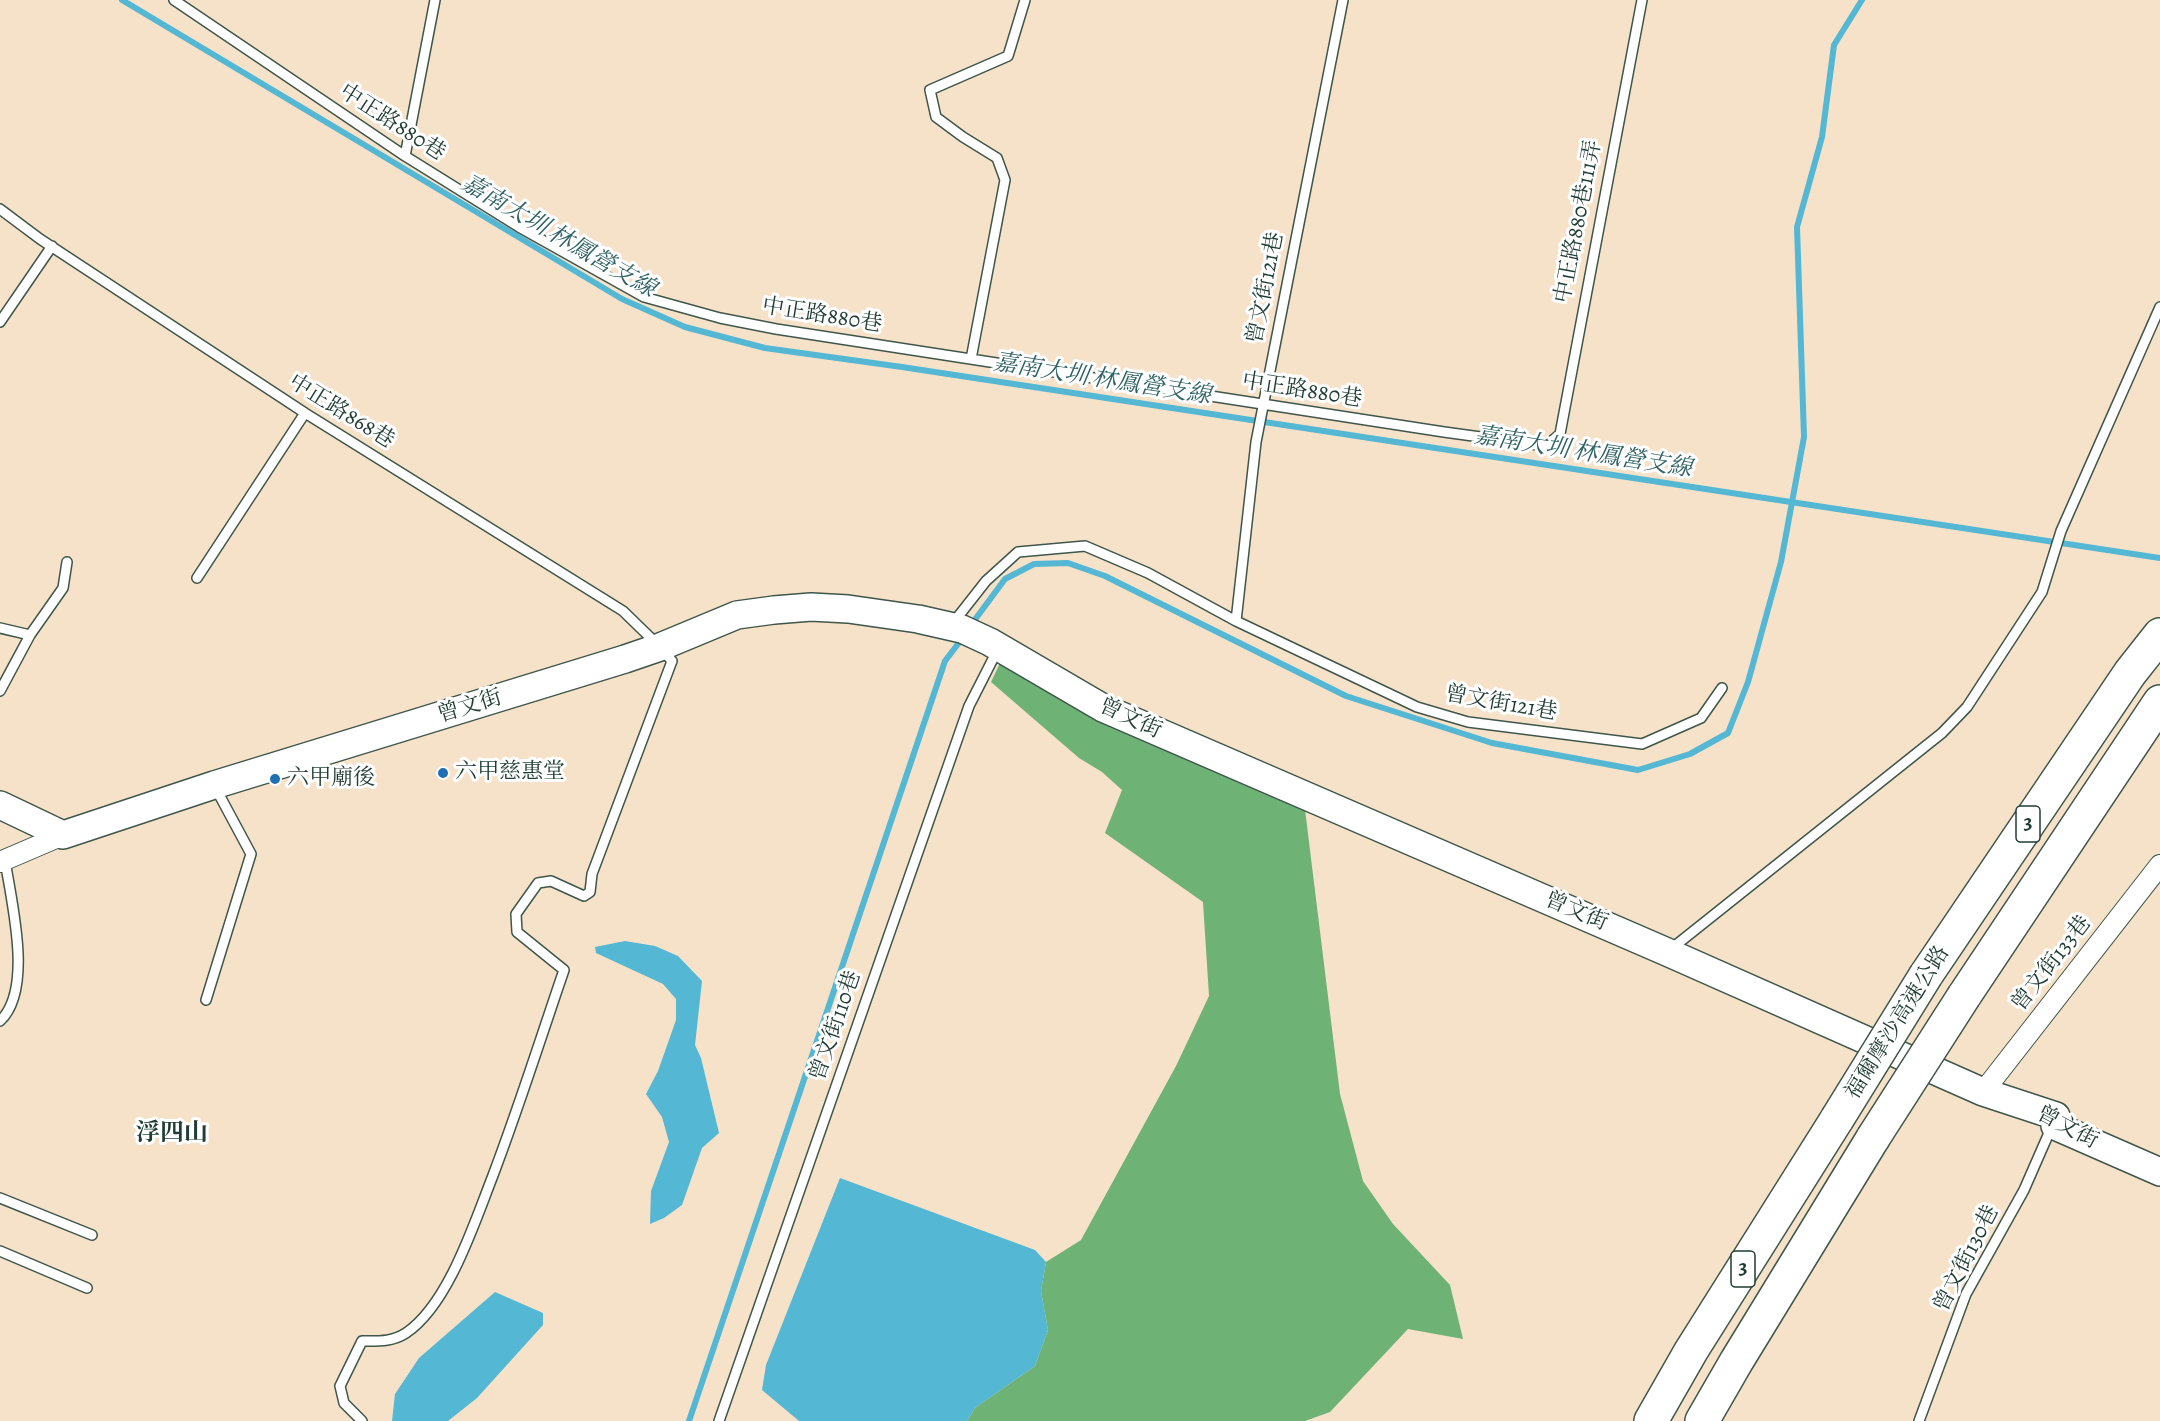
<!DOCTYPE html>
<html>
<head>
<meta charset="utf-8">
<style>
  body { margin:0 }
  canvas { display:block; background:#f6e1c9 }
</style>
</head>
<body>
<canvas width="2160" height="1421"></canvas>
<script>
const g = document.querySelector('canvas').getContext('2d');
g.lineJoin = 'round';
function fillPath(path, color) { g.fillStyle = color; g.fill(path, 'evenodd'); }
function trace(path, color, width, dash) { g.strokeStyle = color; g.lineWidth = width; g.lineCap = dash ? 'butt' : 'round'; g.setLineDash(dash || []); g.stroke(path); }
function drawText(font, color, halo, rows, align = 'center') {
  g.font = font + ' Alegreya,"Noto Serif TC",serif'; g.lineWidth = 6; g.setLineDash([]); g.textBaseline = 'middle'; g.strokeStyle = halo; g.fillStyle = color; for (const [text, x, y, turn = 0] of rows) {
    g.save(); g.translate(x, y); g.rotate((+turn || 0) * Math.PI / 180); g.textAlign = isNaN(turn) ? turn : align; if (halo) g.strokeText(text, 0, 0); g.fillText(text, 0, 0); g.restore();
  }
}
const forest = new Path2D(`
  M1008,646L1111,699L1302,785L1340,1094L1363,1181L1393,1224L1450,1285L1463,1339L1408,1329L1330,1412L1305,1421H967L975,1408L1035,1366L1048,1330L1041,1291L1046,1262L1081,1240L1176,1066L1209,996L1203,902L1105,833L1122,790L1102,772L1079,758L991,682Z`);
const water = new Path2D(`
  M625,941L655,946L678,956L702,981L695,1045L701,1058L719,1133L702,1148L682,1205L664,1218L650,1224L651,1191L669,1142L662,1117L646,1094L658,1071L676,1020V999L663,984L596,953L595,947Z
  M840,1178L1035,1250L1046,1262L1041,1291L1048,1330L1035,1366L975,1408L967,1421H799L762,1390L766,1365Z
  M495,1292L543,1313V1325L477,1398L448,1421H392L395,1394L419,1358Z`);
const stream = new Path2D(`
  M122,0L622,299L685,327L765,348L902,367L2160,558
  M971,625L1005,579L1034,564L1068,563L1105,576L1346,696L1492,743L1638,770L1690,754L1728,733L1748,682L1781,562L1804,437L1797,227L1822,137L1834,45L1862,0
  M689,1421L945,661L964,636`);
const service = new Path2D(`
  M174,0L405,156L519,227L644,297L720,318L776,329L1444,432L1546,446L1560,434L1642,0
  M405,156L435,0
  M0,209L40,239L305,413L623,611L660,647L672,661L592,874L590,892L584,896L551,881L538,883L516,914L517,932L564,970C540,1040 518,1110 492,1178C474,1224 448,1305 406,1333C392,1342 379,1341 362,1341L340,1386L344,1403L362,1421
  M0,322L52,246
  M971,359L1005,180L997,158L963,137L936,117L930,90L1008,56L1025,0
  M197,578L305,413
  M1236,621L1256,442L1343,0
  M953,623L986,581L1018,552L1085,546L1148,573L1236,621L1417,707L1468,722L1642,744L1701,718L1722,688
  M0,628L30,635
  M0,691L30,635L63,588L67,562
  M1671,949L1942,733L1967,707L2042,592L2061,531L2160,307
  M206,1000L251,854L215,787
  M0,1021C34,989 11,901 5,860
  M0,1198L92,1235
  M0,1251L87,1288
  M719,1421L969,706L998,649
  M1919,1421L1966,1294L2024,1190L2052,1126`);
const minor = new Path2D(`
  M0,862L63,835
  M1983,1092L2160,865`);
const secondary = new Path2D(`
  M0,805L63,835L214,785L625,659L660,647L737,615L774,610L811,607L848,609L918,619L962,629L990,642L1103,708L1667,952L1983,1092L2056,1116L2055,1126L2160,1172`);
const motorway = new Path2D(`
  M1926,975L2130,673L2160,635
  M1964,996L2160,702
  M1651,1421L1691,1351L1837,1119
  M1702,1421L1736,1362L1873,1138`);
const motorwayBridge = new Path2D(`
  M1837,1119L1926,975
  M1873,1138L1964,996`);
const markers = [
  [443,773,6,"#1f6fb2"],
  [275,779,6,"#1f6fb2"]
];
const shields = [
  [2028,824,24],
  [1743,1269,24]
];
const shieldNames = [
  ["3",2028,824],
  ["3",1743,1269]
];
const streetNames = [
  ["中正路880巷",392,123,33],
  ["中正路880巷111弄",1579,222,-79],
  ["曾文街121巷",1266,288,-79],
  ["中正路880巷",822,316,9],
  ["中正路880巷",1302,391,9],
  ["中正路868巷",341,412,32],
  ["曾文街121巷",1501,704,10],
  ["曾文街",470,707,-17],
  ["曾文街",1130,719,25],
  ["曾文街",1576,912,23],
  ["曾文街133巷",2052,964,-52],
  ["福爾摩沙高速公路",1898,1023,-58],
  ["曾文街110巷",836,1026,-71],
  ["曾文街",2067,1128,28],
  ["曾文街130巷",1967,1259,-63]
];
const poiNames = [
  ["六甲慈惠堂",455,773],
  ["六甲廟後",287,779]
];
const waterNames = [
  ["嘉南大圳 林鳳營支線",558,237,30],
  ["嘉南大圳 林鳳營支線",1102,380,9],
  ["嘉南大圳 林鳳營支線",1583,453,9]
];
const neighbourhoodNames = [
  ["浮四山",172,1134]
];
fillPath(forest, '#6eb275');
fillPath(water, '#54b7d3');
trace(stream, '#54b7d3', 6);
trace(service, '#3f564a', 12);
trace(minor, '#3f564a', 22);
trace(secondary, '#3f564a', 30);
trace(motorway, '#3f564a', 36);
trace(service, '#fff', 9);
trace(minor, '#fff', 20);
trace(secondary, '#fff', 27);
trace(motorway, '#fff', 33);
trace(motorwayBridge, '#3f564a', 36, []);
trace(motorwayBridge, '#fff', 33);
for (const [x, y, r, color] of markers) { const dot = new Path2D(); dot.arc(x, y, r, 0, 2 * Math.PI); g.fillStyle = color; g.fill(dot); trace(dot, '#fff', 2); }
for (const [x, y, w] of shields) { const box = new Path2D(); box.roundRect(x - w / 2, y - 18, w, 36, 4.5); g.fillStyle = '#fff'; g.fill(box); trace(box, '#1f3d34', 1.5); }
drawText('bold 21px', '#1f3d34', null, shieldNames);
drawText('22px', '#1f3d34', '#fff', streetNames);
drawText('22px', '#1f3d34', '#fff', poiNames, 'left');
drawText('italic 24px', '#2f6264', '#fff', waterNames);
drawText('bold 24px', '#1f3d34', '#fff', neighbourhoodNames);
</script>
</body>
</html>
